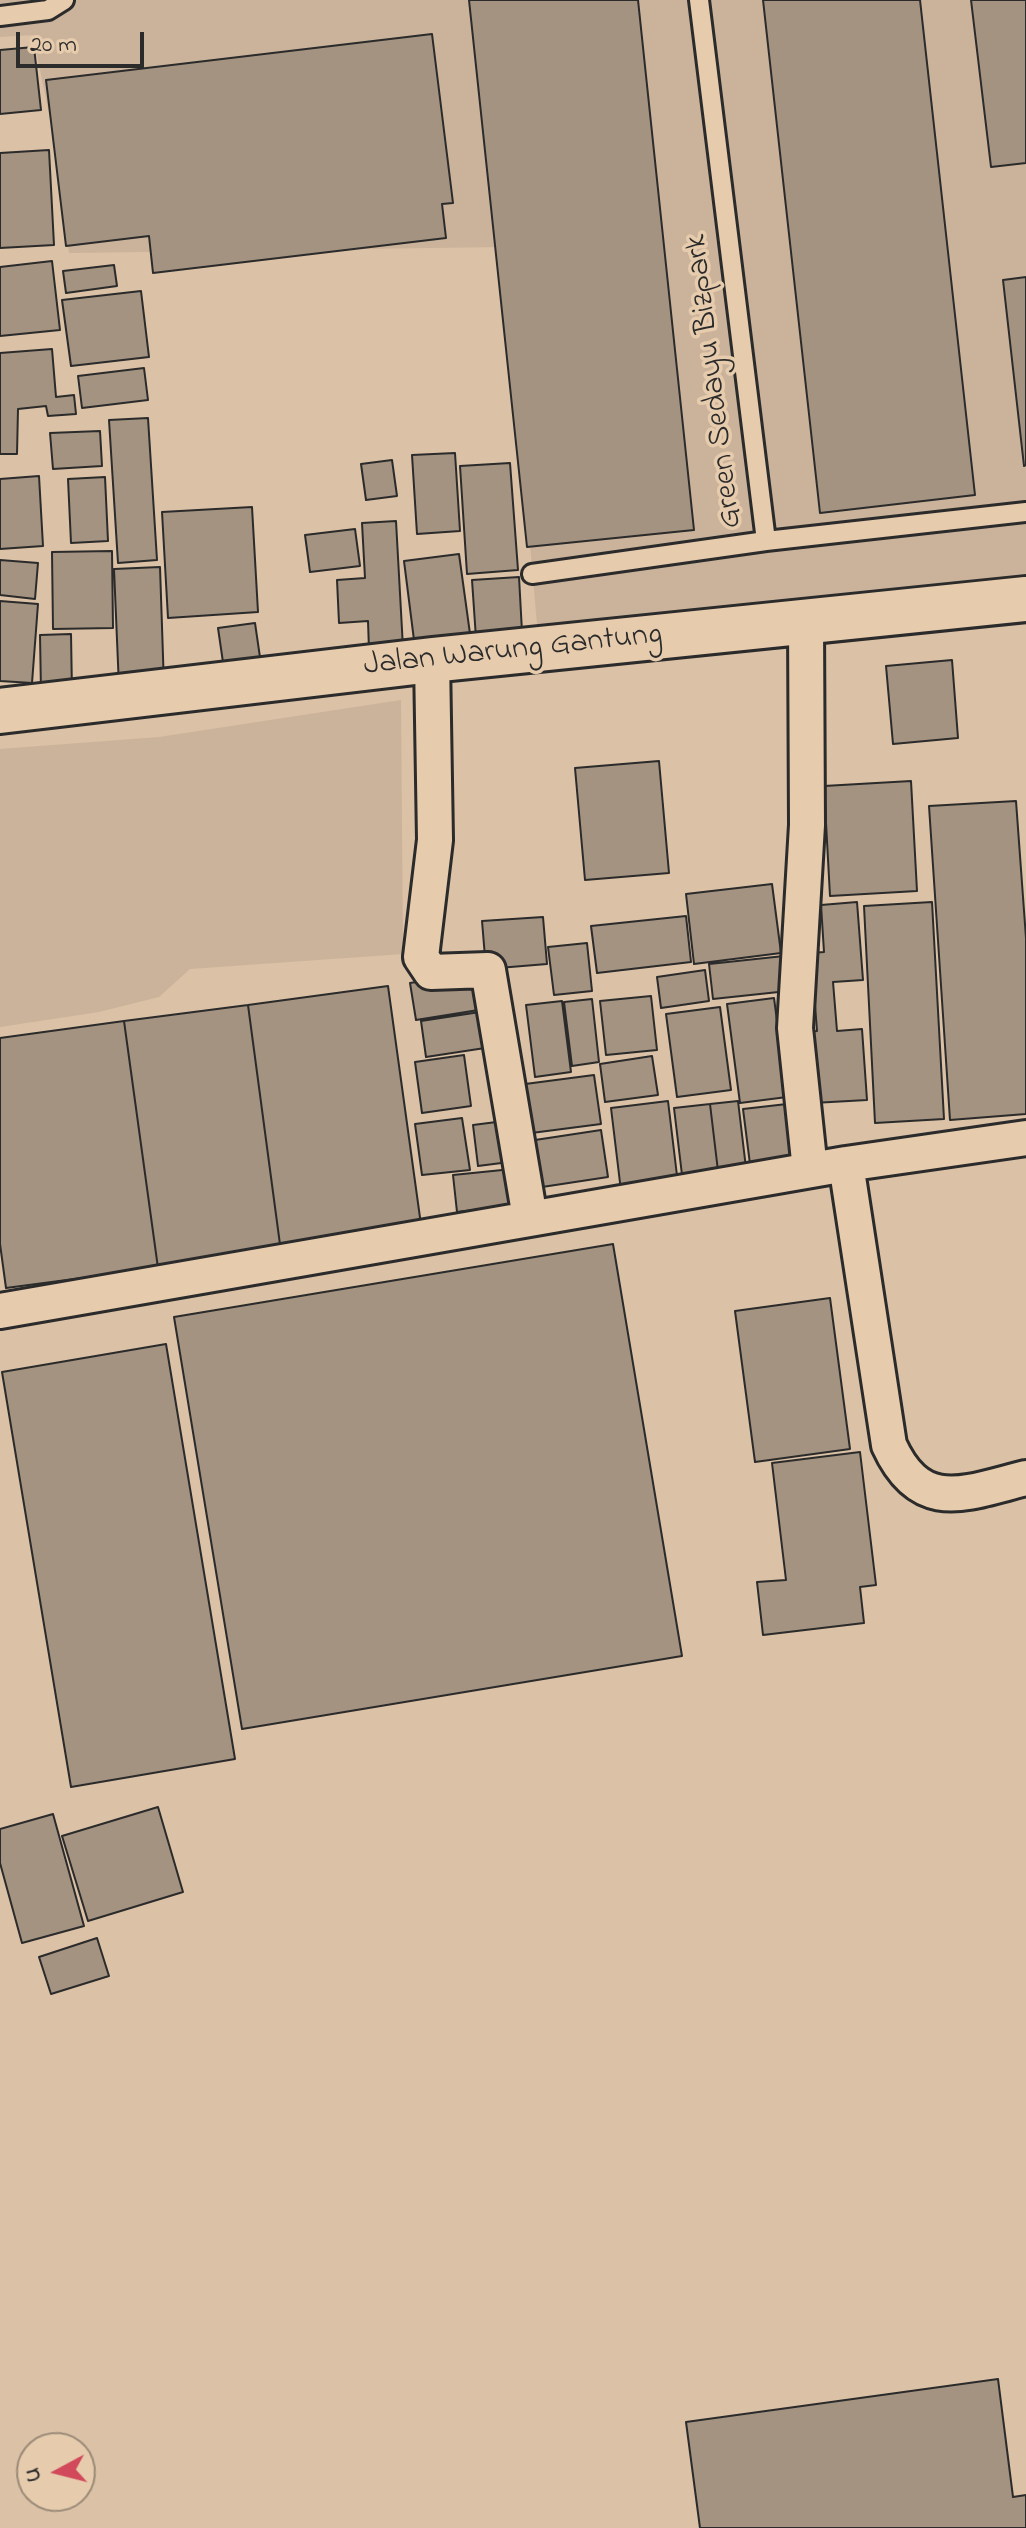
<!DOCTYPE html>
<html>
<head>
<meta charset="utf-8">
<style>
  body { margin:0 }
  #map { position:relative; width:1026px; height:2528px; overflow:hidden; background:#dbc1a5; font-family:"Indie Flower",sans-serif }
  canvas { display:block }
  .north { position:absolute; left:16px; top:2432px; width:80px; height:80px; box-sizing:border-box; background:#e6cbad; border:2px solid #9b8b79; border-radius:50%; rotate:263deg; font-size:22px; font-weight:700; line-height:32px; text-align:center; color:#2b2b2b }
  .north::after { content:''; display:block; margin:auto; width:28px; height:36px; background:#d1495b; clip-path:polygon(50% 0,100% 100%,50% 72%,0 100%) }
  .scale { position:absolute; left:16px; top:32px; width:128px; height:36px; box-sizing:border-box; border:4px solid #2b2b2b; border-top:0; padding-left:10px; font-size:24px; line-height:28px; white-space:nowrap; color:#2b2b2b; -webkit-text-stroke:6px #e6cbad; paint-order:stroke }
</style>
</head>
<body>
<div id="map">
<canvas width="1026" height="2528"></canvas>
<div class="north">U</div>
<div class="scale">20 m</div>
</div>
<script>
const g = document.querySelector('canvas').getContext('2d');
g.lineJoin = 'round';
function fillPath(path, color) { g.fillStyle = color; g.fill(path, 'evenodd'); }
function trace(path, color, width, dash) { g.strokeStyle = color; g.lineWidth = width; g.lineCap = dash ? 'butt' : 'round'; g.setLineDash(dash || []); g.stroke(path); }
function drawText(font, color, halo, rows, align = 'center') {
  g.font = font + ' "Indie Flower",sans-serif'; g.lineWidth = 7; g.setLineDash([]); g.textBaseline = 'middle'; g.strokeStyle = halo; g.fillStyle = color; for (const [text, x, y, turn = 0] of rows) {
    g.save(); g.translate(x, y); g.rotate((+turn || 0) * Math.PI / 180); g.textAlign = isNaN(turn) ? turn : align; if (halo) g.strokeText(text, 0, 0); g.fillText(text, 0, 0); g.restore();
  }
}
const built = new Path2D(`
  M0,0H1026V601L539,647L504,247L69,253L51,124L33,35L0,37Z
  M401,700L403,954L190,969L159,997L99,1012L0,1027V749L159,737Z`);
const building = new Path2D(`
  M469,0H638L694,530L527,547Z
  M763,0H920L975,495L820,513Z
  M971,0H1026V163L991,167Z
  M432,34L453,203L442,204L446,238L153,273L149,236L66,246L46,80Z
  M34,47L41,110L0,114V50Z
  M49,150L54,245L0,248V153Z
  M52,261L60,330L0,336V267Z
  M114,265L117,286L66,293L63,271Z
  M1026,277V465L1024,466L1003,280Z
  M141,291L149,357L71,366L62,300Z
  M52,349L56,397L74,395L76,414L48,416L46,406L18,409L17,454H0V353Z
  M144,368L148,400L82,408L78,376Z
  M148,418L157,560L118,563L109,420Z
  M100,431L102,466L53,469L50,433Z
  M455,453L460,531L417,534L412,455Z
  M392,460L397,496L366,500L361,464Z
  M510,463L518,570L467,574L460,466Z
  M39,476L43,546L0,549V479Z
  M105,477L108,541L71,543L68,479Z
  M252,507L258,612L168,618L162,512Z
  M396,521L403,648L369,650L368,621L339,623L337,580L365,578L362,523Z
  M355,529L360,566L310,572L305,535Z
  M112,551L113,628L53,629L52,552Z
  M459,554L471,641L415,648L404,561Z
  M0,560L38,563L35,599L0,595Z
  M160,567L164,686L119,687L114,569Z
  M519,577L523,650L477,653L472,580Z
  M0,601L38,604L32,683L0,681Z
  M255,623L262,671L225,676L218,628Z
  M71,634L72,692H41L40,635Z
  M952,660L958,738L893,744L886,666Z
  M659,761L669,873L585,880L575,768Z
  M911,781L917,891L830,896L824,786Z
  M1016,801L1026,938V1114L950,1120L929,806Z
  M772,884L781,953L694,964L686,894Z
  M857,902L863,980L833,982L837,1031L862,1029L867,1100L813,1103L809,1032L817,1031L811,953L824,952L821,905Z
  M932,902L944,1119L875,1123L864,906Z
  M686,916L691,962L597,973L591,926Z
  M543,917L547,964L486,969L482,921Z
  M587,943L592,991L554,995L548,947Z
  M784,956L788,991L713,999L709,964Z
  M705,970L709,1001L661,1008L657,977Z
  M486,971L491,1008L416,1020L410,983Z
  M388,986L422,1232L281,1252L248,1005Z
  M651,996L657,1050L606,1055L600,1001Z
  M774,998L787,1097L740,1103L727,1004Z
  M592,999L599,1062L572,1066L564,1002Z
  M562,1001L571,1072L535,1077L526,1005Z
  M248,1005L281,1252L158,1268L124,1021Z
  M720,1007L731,1090L677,1097L666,1014Z
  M493,1010L498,1046L426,1057L421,1021Z
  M124,1021L158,1268L6,1288L0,1244V1038Z
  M464,1055L471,1106L422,1113L415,1062Z
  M652,1056L658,1095L605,1102L600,1064Z
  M594,1075L601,1124L516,1135L510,1086Z
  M668,1101L678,1184L621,1191L611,1108Z
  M738,1101L746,1168L718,1171L710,1104Z
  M710,1104L718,1171L682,1175L674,1108Z
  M787,1104L795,1167L751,1172L743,1109Z
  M462,1118L470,1170L422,1175L415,1124Z
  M512,1120L517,1161L478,1166L473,1125Z
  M601,1130L608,1177L529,1189L522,1142Z
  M522,1168L525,1204L457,1212L453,1175Z
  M613,1244L682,1656L242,1729L174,1317Z
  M830,1298L850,1449L755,1462L735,1311Z
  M166,1344L235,1759L71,1787L2,1372Z
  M860,1452L876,1585L860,1587L864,1623L763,1635L757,1582L786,1580L772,1463Z
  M158,1807L183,1892L88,1921L62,1836Z
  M53,1814L84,1926L22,1943L0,1863V1829Z
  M97,1938L109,1976L51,1994L39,1957Z
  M998,2379L1013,2497L1026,2495V2528H700L686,2422Z`);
const lane = new Path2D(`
  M699,0L766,541
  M0,16L48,10L64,0
  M532,574L766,541L1026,512`);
const street = new Path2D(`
  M806,622L807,825L795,1028L810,1170
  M432,660L435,840L421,957L431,972L488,970L530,1218
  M846,1164L889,1445C921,1515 965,1493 1026,1478
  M0,1311L846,1164L1026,1138`);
const secondary = new Path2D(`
  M0,711L432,660L1026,599`);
const streetNames = [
  ["Green Sedayu Bizpark",716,381,-97],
  ["Jalan Warung Gantung",513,652,-6]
];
fillPath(built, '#cab39a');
fillPath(building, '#a49380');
trace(building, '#2b2b2b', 2);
trace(lane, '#2b2b2b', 24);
trace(street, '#2b2b2b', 40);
trace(secondary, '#2b2b2b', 50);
trace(lane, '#e6cbad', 18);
trace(street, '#e6cbad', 34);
trace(secondary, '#e6cbad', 44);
drawText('32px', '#2b2b2b', '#e6cbad', streetNames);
</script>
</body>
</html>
